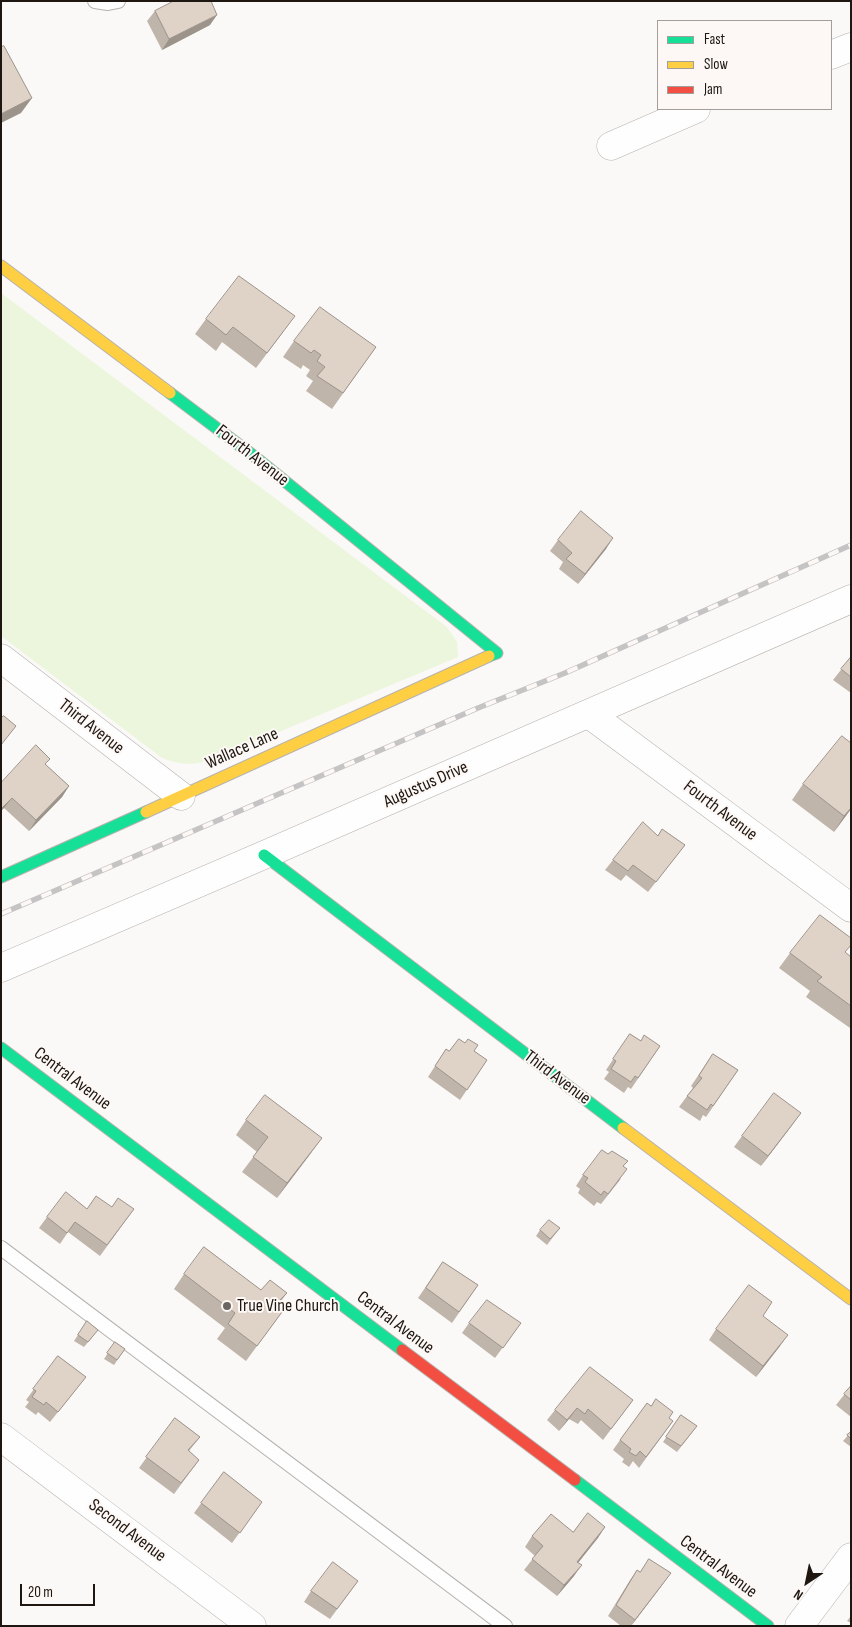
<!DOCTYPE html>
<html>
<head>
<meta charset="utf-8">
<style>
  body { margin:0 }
  #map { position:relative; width:852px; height:1627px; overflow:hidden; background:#fbf9f7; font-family:"Sofia Sans Condensed",sans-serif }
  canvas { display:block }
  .frame { position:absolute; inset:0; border:2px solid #1e1711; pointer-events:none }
  .legend { position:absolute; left:657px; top:20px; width:175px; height:90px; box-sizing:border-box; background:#fdf8f5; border:1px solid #a49e9a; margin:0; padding:6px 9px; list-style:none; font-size:15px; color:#1e1711 }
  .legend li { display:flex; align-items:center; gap:10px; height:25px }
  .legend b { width:25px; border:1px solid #a49e9a }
  .north { position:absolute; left:782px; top:1557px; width:50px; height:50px; -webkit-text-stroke:4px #fdf8f5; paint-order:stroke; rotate:214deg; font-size:14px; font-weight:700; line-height:20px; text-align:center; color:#1e1711 }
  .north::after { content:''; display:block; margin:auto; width:18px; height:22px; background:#1e1711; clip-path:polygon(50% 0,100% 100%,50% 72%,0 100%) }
  .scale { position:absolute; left:20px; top:1584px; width:75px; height:22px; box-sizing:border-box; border:2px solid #1e1711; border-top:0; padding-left:6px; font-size:15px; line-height:18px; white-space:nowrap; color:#1e1711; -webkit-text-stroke:4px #fdf8f5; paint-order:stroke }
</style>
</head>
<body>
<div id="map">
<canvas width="852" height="1627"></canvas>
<div class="frame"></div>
<ul class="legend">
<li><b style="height:6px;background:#16e098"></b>Fast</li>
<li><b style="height:6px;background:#ffcf43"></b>Slow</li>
<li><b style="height:6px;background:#f24e42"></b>Jam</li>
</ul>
<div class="north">N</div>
<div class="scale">20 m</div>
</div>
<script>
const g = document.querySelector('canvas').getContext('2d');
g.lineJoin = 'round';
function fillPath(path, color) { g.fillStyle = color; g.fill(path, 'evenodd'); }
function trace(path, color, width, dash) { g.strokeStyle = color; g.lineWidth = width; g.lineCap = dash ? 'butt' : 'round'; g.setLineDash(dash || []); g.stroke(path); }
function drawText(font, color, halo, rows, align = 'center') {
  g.font = font + ' "Sofia Sans Condensed",sans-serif'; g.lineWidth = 4; g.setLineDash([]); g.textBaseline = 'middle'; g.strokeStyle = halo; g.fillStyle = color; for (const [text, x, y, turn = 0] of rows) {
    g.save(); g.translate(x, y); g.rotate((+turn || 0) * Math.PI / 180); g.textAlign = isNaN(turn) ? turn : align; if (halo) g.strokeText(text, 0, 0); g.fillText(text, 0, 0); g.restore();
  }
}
const green = new Path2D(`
  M1,293L447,627L457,642L458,657L224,755C198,764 190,768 162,758L1,636Z`);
const lane = new Path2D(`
  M95,1L108,3L118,1
  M1,1248L505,1626`);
const street = new Path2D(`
  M831,55L851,47
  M611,146L696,109
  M1,658L181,796
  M589,714L851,908
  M1,968L264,855L851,599
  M1,1437L252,1626
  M799,1626L851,1557`);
const fast = new Path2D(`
  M170,393L255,457L497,653L489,656
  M264,855L623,1128
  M1,877L146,812
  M1,1048L402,1350
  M575,1480L768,1626`);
const slow = new Path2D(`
  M1,266L170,393
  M146,812L489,656
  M623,1128L851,1299`);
const jam = new Path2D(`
  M402,1350L575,1480`);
const rail = new Path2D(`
  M1,914L478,708L565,673L851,545`);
const wall = new Path2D(`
  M155,11L210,25L162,50L147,21Z
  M206,319L284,331L256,368L222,342L216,351L195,334Z
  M294,341L376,347L332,409L306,391L313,381L306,376L310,370L303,365L301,369L283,357Z
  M558,540L606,549L578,584L559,569L563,562L550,551Z
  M851,657V693L833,680Z
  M46,765L69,786L62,797L29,831L4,808L1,811V783Z
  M803,784L851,809L834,832L792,800Z
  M662,829L685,845L648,892L626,875L621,881L605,870L613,860L658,835Z
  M790,953H846L851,957V1027L850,1028L806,997L810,991L779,968Z
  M630,1034L641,1041L660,1046L631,1089L628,1087L624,1093L604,1079L609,1072L606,1070Z
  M446,1049L449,1051H474L487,1060L460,1100L428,1077Z
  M713,1054L738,1070L706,1117L703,1115L700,1121L679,1107L693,1088L691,1086Z
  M246,1120L311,1153L277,1198L242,1172L257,1152L236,1135Z
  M793,1124L761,1166L734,1147L742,1136Z
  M624,1167L620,1180L601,1204L597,1202L594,1206L578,1193L580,1189L576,1186L583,1175Z
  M112,1207L134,1209L100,1256L68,1232L60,1244L39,1228L47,1217L87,1209Z
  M560,1228L547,1245L536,1236L540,1230Z
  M443,1262L478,1285L452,1323L418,1298Z
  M184,1274L261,1290L287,1293L279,1304L285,1308L246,1361L217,1339L225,1328L174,1289Z
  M763,1316L780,1346L756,1377L709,1340L716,1329Z
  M87,1321L94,1335L84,1347L74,1341Z
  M469,1323H521L495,1358L462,1333Z
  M115,1342L125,1349L114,1365L104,1359Z
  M58,1356L86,1377L50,1422L38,1412L36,1415L25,1407L29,1402L26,1400Z
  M851,1386V1417L836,1405Z
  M633,1400L603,1440L581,1420L578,1424L569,1419L559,1431L547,1420L555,1410Z
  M681,1415L697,1426L677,1452L663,1442Z
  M175,1418L200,1437L189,1451L199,1460L174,1494L139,1468Z
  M669,1418L673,1421L639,1468L633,1461L629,1467L622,1462L624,1459L613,1450L620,1440Z
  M851,1432V1447L843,1441Z
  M224,1472L262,1502L232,1543L194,1513Z
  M605,1527L578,1563L574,1576L557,1596L524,1570L535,1556L525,1547L532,1536L573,1532Z
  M637,1570L663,1584L631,1626H621L608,1616L630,1580Z
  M358,1581L330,1619L304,1602L311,1591Z
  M851,1616V1623L847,1621Z`);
const shadedWall = new Path2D(`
  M217,15L210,25L162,50L169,39Z
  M32,98L21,113L1,123V114Z
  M613,538L606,549L578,584L585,574Z
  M69,786L62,797L29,831L36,820Z
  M12,798L4,808L1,811L2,808Z
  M851,808V809L834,832L844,816Z
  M801,1113L793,1124L761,1166L768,1156Z
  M322,1138L311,1153L277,1198L287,1183Z
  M788,1335L780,1346L756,1377L763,1366Z
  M577,1408L569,1419L559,1431L567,1420Z
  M605,1527L598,1538L570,1573L577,1562Z
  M582,1565L574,1576L557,1596L564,1585Z
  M671,1573L663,1584L631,1626L635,1620Z`);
const building = new Path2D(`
  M174,1H211L217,15L169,39L155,11Z
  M4,46L32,98L1,114V47Z
  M239,276L295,316L267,353L233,327L226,335L206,319Z
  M320,307L376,347L343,393L317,376L325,367L317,361L321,355L314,350L311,353L294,341Z
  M581,511L613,538L585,574L566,559L572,553L558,540Z
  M851,657V677L841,669Z
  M4,716L16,726L1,745V718Z
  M842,736L851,743V808L844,816L803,784Z
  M36,745L50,759L45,764L69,786L36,820L12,798L2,808L1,807V783Z
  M643,822L658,836L662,829L685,845L656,882L633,865L628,871L613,860Z
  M820,915L851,938V945L845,952L851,957V1006L817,981L822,977L790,953Z
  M630,1034L641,1041L644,1035L660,1046L638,1078L635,1076L631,1082L611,1069L616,1061L613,1059Z
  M459,1039L465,1043L468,1039L478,1045L474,1051L487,1060L467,1090L435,1066L446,1049L449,1051Z
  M713,1054L738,1070L713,1106L711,1104L707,1110L687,1096L702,1078L699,1076Z
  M774,1093L801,1113L768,1156L742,1136Z
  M265,1095L322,1138L287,1183L253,1157L268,1137L246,1120Z
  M602,1150L608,1154L612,1151L628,1161L623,1166L627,1169L608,1194L604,1191L601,1195L585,1182L588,1178L583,1175Z
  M66,1192L87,1209L96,1196L112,1207L118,1198L134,1209L107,1245L75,1222L67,1233L47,1217Z
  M549,1220L560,1228L550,1239L540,1230Z
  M204,1247L261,1290L270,1280L287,1293L277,1303L285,1308L257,1346L228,1324L235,1313L184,1274Z
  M443,1262L478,1285L459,1312L426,1288Z
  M749,1285L772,1302L763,1316L788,1335L763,1366L716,1329Z
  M487,1300L521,1323L503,1348L469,1323Z
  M87,1321L98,1330L88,1342L78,1335Z
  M115,1342L125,1349L117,1360L107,1353Z
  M58,1356L86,1377L58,1412L46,1402L44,1405L32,1397L36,1391L33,1389Z
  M590,1367L633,1400L611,1429L588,1409L585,1414L577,1408L567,1420L555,1410Z
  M851,1386V1400L844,1394Z
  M656,1399L673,1412L669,1418L673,1421L646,1457L640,1451L636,1456L629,1452L631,1449L620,1440L647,1403L651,1406Z
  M681,1415L697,1426L681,1446L666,1437Z
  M175,1418L200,1437L188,1450L199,1460L181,1483L146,1457Z
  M851,1432V1439L847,1435Z
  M224,1472L262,1502L240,1533L201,1503Z
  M588,1513L605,1527L577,1562L582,1565L564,1585L532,1559L543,1546L532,1536L551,1514L573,1532Z
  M649,1559L671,1573L635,1620L616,1605L637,1570L640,1572Z
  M333,1562L358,1581L337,1609L311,1591Z`);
const markers = [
  [227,1306,5,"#6b6662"]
];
const streetNames = [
  ["Fourth Avenue",252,456,38],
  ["Third Avenue",91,727,38],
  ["Wallace Lane",242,749,-24],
  ["Augustus Drive",426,785,-24],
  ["Fourth Avenue",720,811,37],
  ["Third Avenue",557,1078,37],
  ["Central Avenue",72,1079,37],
  ["Central Avenue",395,1323,37],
  ["Second Avenue",127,1531,37],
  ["Central Avenue",718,1567,37]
];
const poiNames = [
  ["True Vine Church",237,1306]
];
fillPath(green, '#ebf6dc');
trace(lane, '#b7b2ae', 16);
trace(street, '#b7b2ae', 29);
trace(fast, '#b7b2ae', 13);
trace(slow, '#b7b2ae', 13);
trace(jam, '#b7b2ae', 13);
trace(lane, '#fefefe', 14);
trace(street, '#fefefe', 28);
trace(fast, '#16e098', 11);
trace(slow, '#ffcf43', 11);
trace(jam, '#f24e42', 11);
trace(rail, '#c5c3c3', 5.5);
trace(rail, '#fdf8f5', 4, [11]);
fillPath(wall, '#c0b5ab');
fillPath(shadedWall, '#9c938b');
fillPath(building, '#dfd2c7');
trace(building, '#9c938b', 1);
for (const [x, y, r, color] of markers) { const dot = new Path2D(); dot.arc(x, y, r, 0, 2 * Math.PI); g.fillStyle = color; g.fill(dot); trace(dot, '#fdf8f5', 2); }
drawText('18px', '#1e1711', '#fdf8f5', streetNames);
drawText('18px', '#1e1711', '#fdf8f5', poiNames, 'left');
</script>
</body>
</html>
